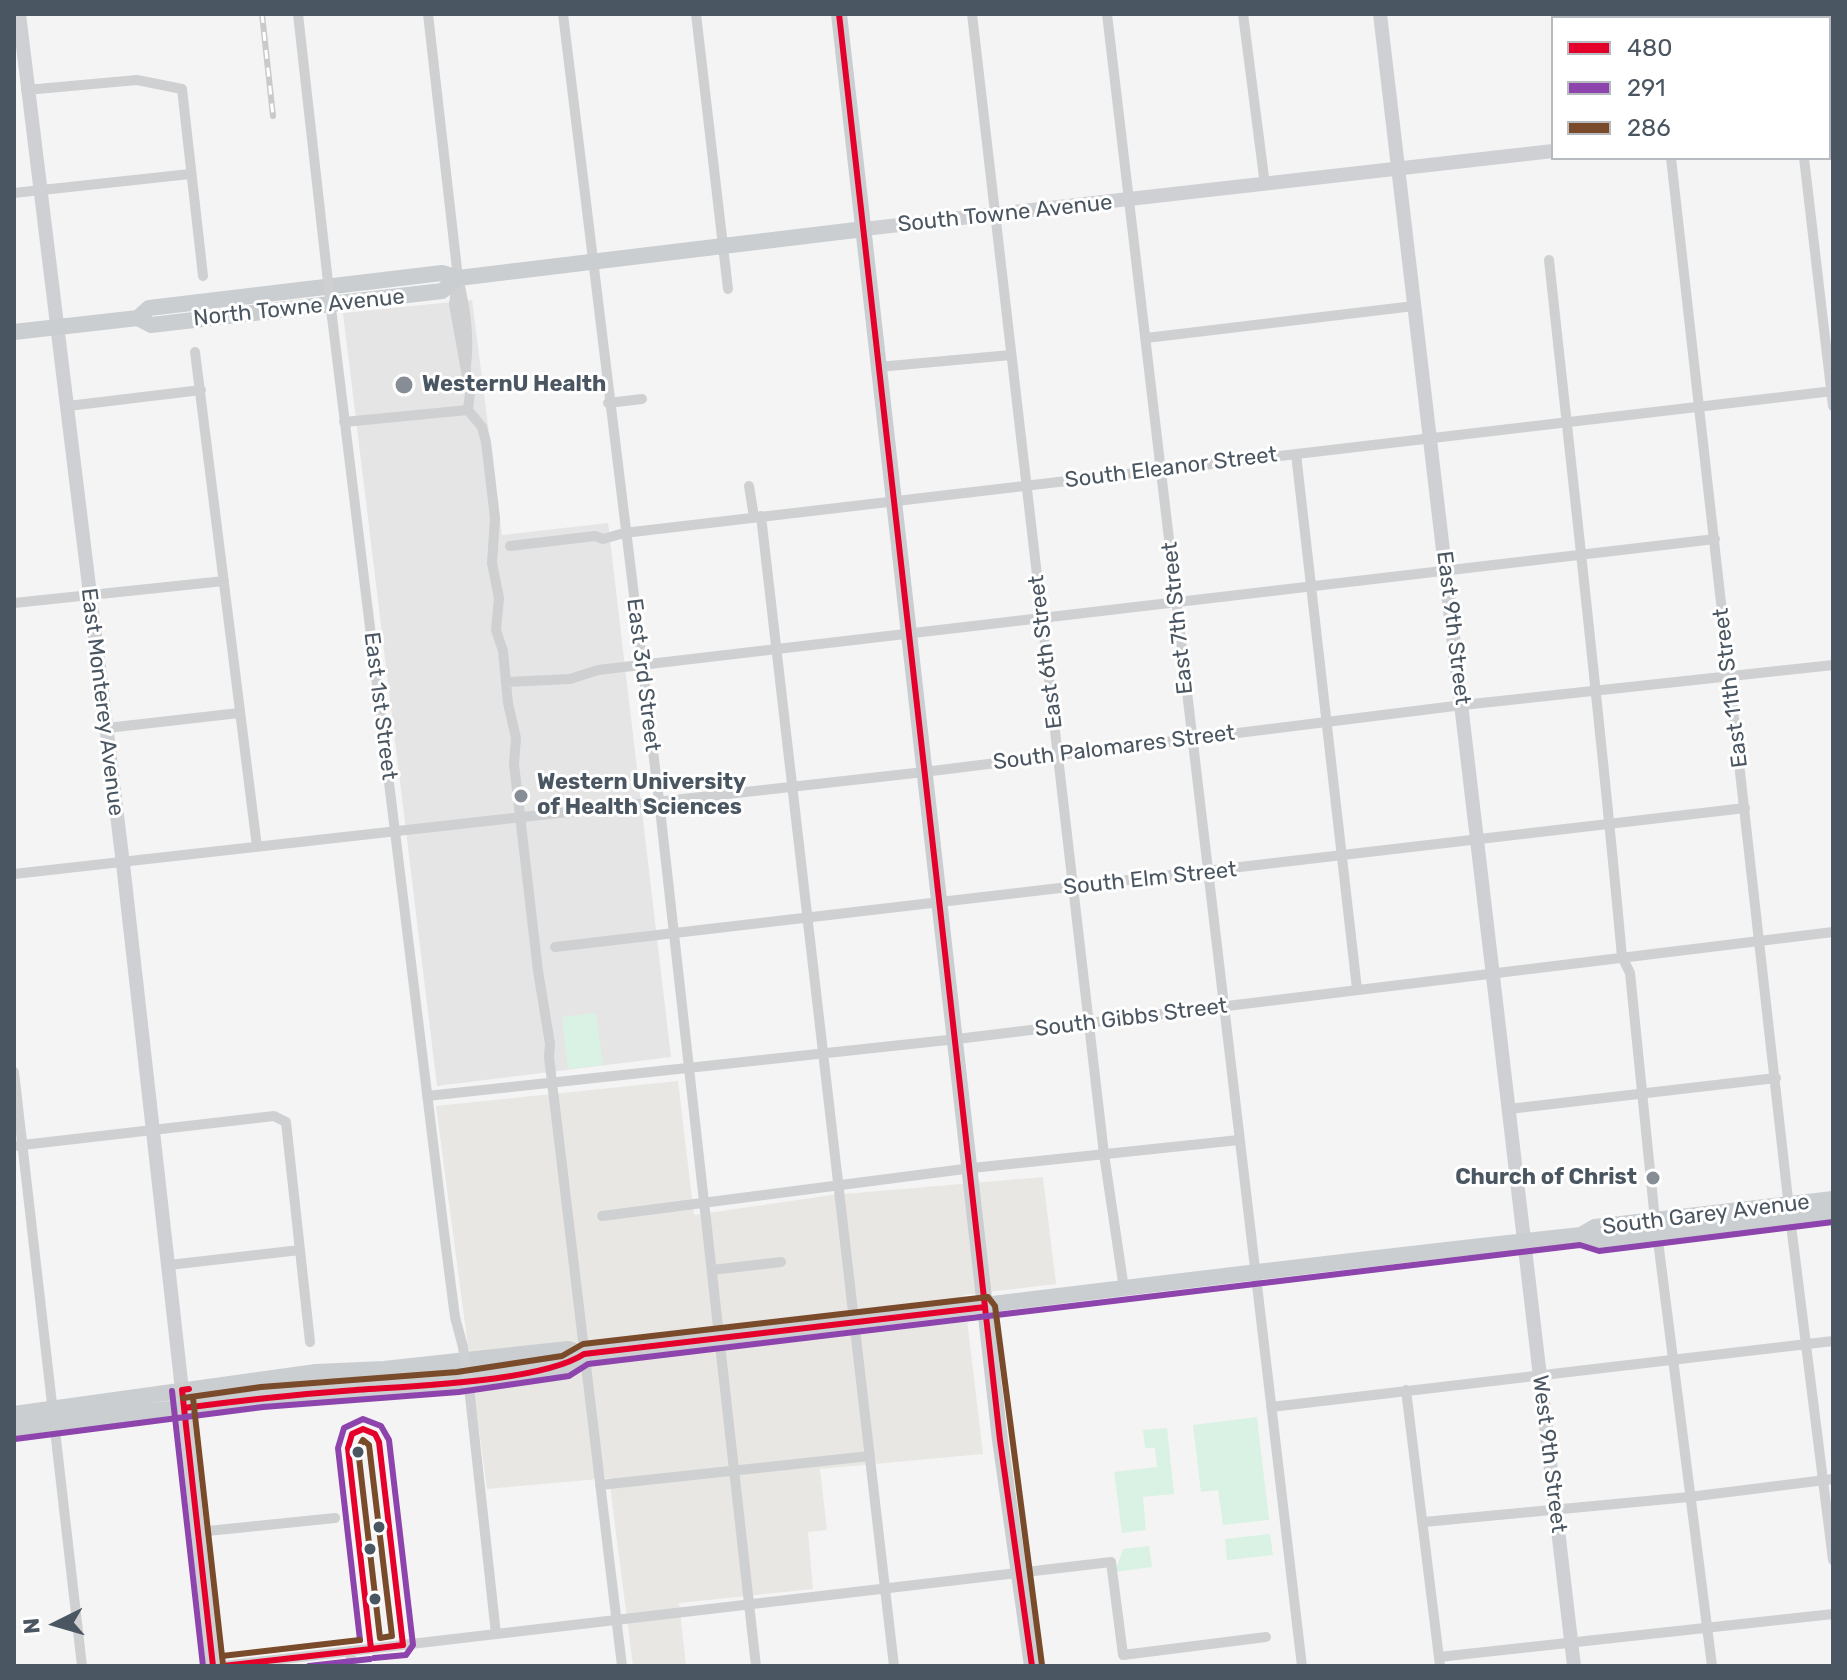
<!DOCTYPE html>
<html>
<head>
<meta charset="utf-8">
<style>
  body { margin:0 }
  #map { position:relative; width:1847px; height:1680px; overflow:hidden; background:#f4f4f4; font-family:Rubik,sans-serif }
  canvas { display:block }
  .frame { position:absolute; inset:0; border:16px solid #4a5661; pointer-events:none }
  .legend { position:absolute; left:1551px; top:16px; width:280px; height:144px; box-sizing:border-box; background:#fff; border:2px solid #b7bbc0; margin:0; padding:10px 14px; list-style:none; font-size:24px; color:#4a5661 }
  .legend li { display:flex; align-items:center; gap:16px; height:40px }
  .legend b { width:40px; border:2px solid #b7bbc0 }
  .north { position:absolute; left:16px; top:1584px; width:80px; height:80px; -webkit-text-stroke:6px #fff; paint-order:stroke; rotate:265deg; font-size:22px; font-weight:700; line-height:32px; text-align:center; color:#4a5661 }
  .north::after { content:''; display:block; margin:auto; width:28px; height:36px; background:#4a5661; clip-path:polygon(50% 0,100% 100%,50% 72%,0 100%) }
</style>
</head>
<body>
<div id="map">
<canvas width="1847" height="1680"></canvas>
<div class="frame"></div>
<ul class="legend">
<li><b style="height:10px;background:#e4002b"></b>480</li>
<li><b style="height:10px;background:#8e44ad"></b>291</li>
<li><b style="height:10px;background:#7a4b2a"></b>286</li>
</ul>
<div class="north">N</div>
</div>
<script>
const g = document.querySelector('canvas').getContext('2d');
g.lineJoin = 'round';
function fillPath(path, color) { g.fillStyle = color; g.fill(path, 'evenodd'); }
function trace(path, color, width, dash) { g.strokeStyle = color; g.lineWidth = width; g.lineCap = dash ? 'butt' : 'round'; g.setLineDash(dash || []); g.stroke(path); }
function drawText(font, color, halo, rows, align = 'center') {
  g.font = font + ' Rubik,sans-serif'; g.lineWidth = 6; g.setLineDash([]); g.textBaseline = 'middle'; g.strokeStyle = halo; g.fillStyle = color; for (const [text, x, y, turn = 0] of rows) {
    g.save(); g.translate(x, y); g.rotate((+turn || 0) * Math.PI / 180); g.textAlign = isNaN(turn) ? turn : align; if (halo) g.strokeText(text, 0, 0); g.fillText(text, 0, 0); g.restore();
  }
}
const commercial = new Path2D(`
  M678,1081L694,1215L832,1195L1043,1177L1056,1284L964,1295L983,1454L820,1469L827,1530L808,1532L813,1589L679,1603L686,1666H633L609,1478L487,1489L436,1106Z`);
const education = new Path2D(`
  M472,300L502,535L608,523L671,1057L437,1086L343,313Z`);
const green = new Path2D(`
  M1652,14H1833V97L1829,98V18H1652Z
  M596,1013L603,1065L568,1069L562,1017Z
  M1257,1417L1269,1520L1223,1525L1218,1490L1201,1492L1193,1425Z
  M1167,1428L1174,1494L1143,1497L1146,1530L1122,1533L1114,1472L1157,1467L1155,1448H1145L1143,1430Z
  M1270,1534L1273,1555L1227,1560L1225,1539Z
  M1149,1546L1152,1567L1115,1572L1123,1549Z`);
const street = new Path2D(`
  M298,14L327,273
  M428,14L458,278C465,306 470,336 466,365
  M563,14L659,800L756,1666
  M696,14L728,289
  M972,14L1104,1154L1124,1289
  M1107,14L1302,1666
  M1243,14L1265,185
  M26,90L137,80L182,89L203,276
  M1671,158L1790,1217L1833,1560
  M1804,158L1833,406
  M14,193L190,174
  M1549,260C1574,492 1601,724 1622,957L1630,973L1655,1220
  M457,283L454,304L470,393L468,410
  M332,317L444,1232L455,1317L463,1347
  M1146,338L1414,306
  M195,352L257,847
  M878,367L1011,355
  M608,403L642,399
  M68,406L201,390
  M468,410L482,427L486,442L495,518L492,563L499,598L496,630L503,651L508,703L516,738L514,764L538,971L550,1044L549,1057L622,1666
  M344,422L468,410
  M1296,454L1357,989
  M749,486L754,517
  M761,516L894,1666
  M510,546L595,536L603,539L624,533L1833,391
  M14,603L224,581
  M507,682L570,679L598,670L1715,539
  M107,728L239,713
  M14,874L924,772L1463,705L1833,665
  M555,947L1745,808
  M14,1072L82,1666
  M427,1096L957,1039L1833,932
  M1509,1109L1776,1078
  M14,1146L274,1116L286,1122L310,1342
  M602,1216L972,1168L1239,1140
  M1657,1233L1712,1666
  M169,1265L300,1250
  M712,1270L781,1262
  M1406,1390L1440,1666
  M470,1396L496,1634
  M1271,1407L1833,1341
  M600,1485L870,1456
  M1424,1522L1689,1497L1833,1479
  M198,1532L335,1518
  M350,1651L352,1666
  M1439,1657L1833,1614
  M223,1666L1111,1562L1123,1655L1266,1637`);
const secondary = new Path2D(`
  M19,14L123,864L213,1666
  M1380,14L1574,1666
  M1829,120L1833,119
  M864,229L1553,151`);
const primary = new Path2D(`
  M839,14L1000,1440L1032,1666
  M138,318L151,325L442,291L458,278
  M14,332L138,318L149,308L442,273L458,278L864,229
  M1581,1235L1595,1227L1833,1199
  M14,1414L316,1372L384,1369L568,1349L584,1354
  M14,1429L262,1397L458,1382L566,1366L584,1354C916,1314 1248,1271 1581,1235L1598,1241L1833,1212`);
const rail = new Path2D(`
  M262,14L273,116`);
const streetBridge = new Path2D(`
  M327,273L332,317
  M463,1347L470,1396`);
const bus1 = new Path2D(`
  M839,14L1000,1440L1032,1666
  M189,1389L182,1390L213,1666
  M184,1408C237,1401 290,1395 343,1391C401,1386 540,1383 584,1354L985,1307
  M363,1429L375,1434L379,1442L403,1645L371,1649L348,1448L352,1434Z
  M223,1666L371,1649`);
const bus2 = new Path2D(`
  M172,1391L203,1666
  M15,1439L263,1407L459,1392L569,1376L588,1364L1580,1245L1599,1251L1833,1222
  M360,1640L338,1448L344,1428L363,1419L381,1426L389,1440L413,1645L406,1655L374,1658
  M309,1666L370,1659`);
const bus3 = new Path2D(`
  M183,1398L261,1387L457,1372L562,1356L583,1344L988,1297L995,1306L1042,1665
  M193,1398L223,1665
  M363,1440L369,1445L392,1636L380,1638L358,1449Z
  M222,1656L360,1640`);
const markers = [
  [404,385,10,"#868d94"],
  [521,796,8,"#868d94"],
  [1653,1178,8,"#868d94"],
  [358,1452,7,"#4a5661"],
  [379,1527,7,"#4a5661"],
  [370,1549,7,"#4a5661"],
  [375,1599,7,"#4a5661"]
];
const streetNames = [
  ["South Towne Avenue",1005,214,-6],
  ["North Towne Avenue",299,308,-6],
  ["South Eleanor Street",1171,468,-7],
  ["East 7th Street",1178,618,-96],
  ["East 9th Street",1453,628,83],
  ["East 6th Street",1046,652,-97],
  ["East 3rd Street",643,675,83],
  ["East 11th Street",1731,688,-97],
  ["East Monterey Avenue",102,702,83],
  ["East 1st Street",380,706,83],
  ["South Palomares Street",1114,748,-7],
  ["South Elm Street",1150,879,-6],
  ["South Gibbs Street",1131,1018,-7],
  ["South Garey Avenue",1706,1215,-7],
  ["West 9th Street",1549,1454,83]
];
const poiNames = [
  ["WesternU Health",422,385],
  ["Western University",537,783],
  ["of Health Sciences",537,808],
  ["Church of Christ",1637,1178,"right"]
];
fillPath(commercial, '#e8e7e3');
fillPath(education, '#e6e5e6');
fillPath(green, '#d9f2e3');
trace(street, '#ced0d2', 10);
trace(secondary, '#ced0d4', 14);
trace(primary, '#caced1', 16);
trace(rail, '#c9cacc', 6);
trace(rail, '#fff', 3, [9]);
trace(streetBridge, '#ced0d2', 10);
trace(bus1, '#e4002b', 6);
trace(bus2, '#8e44ad', 6);
trace(bus3, '#7a4b2a', 6);
for (const [x, y, r, color] of markers) { const dot = new Path2D(); dot.arc(x, y, r, 0, 2 * Math.PI); g.fillStyle = color; g.fill(dot); trace(dot, '#fff', 3); }
drawText('22px', '#4a5661', '#fff', streetNames);
drawText('bold 22px', '#4a5661', '#fff', poiNames, 'left');
</script>
</body>
</html>
